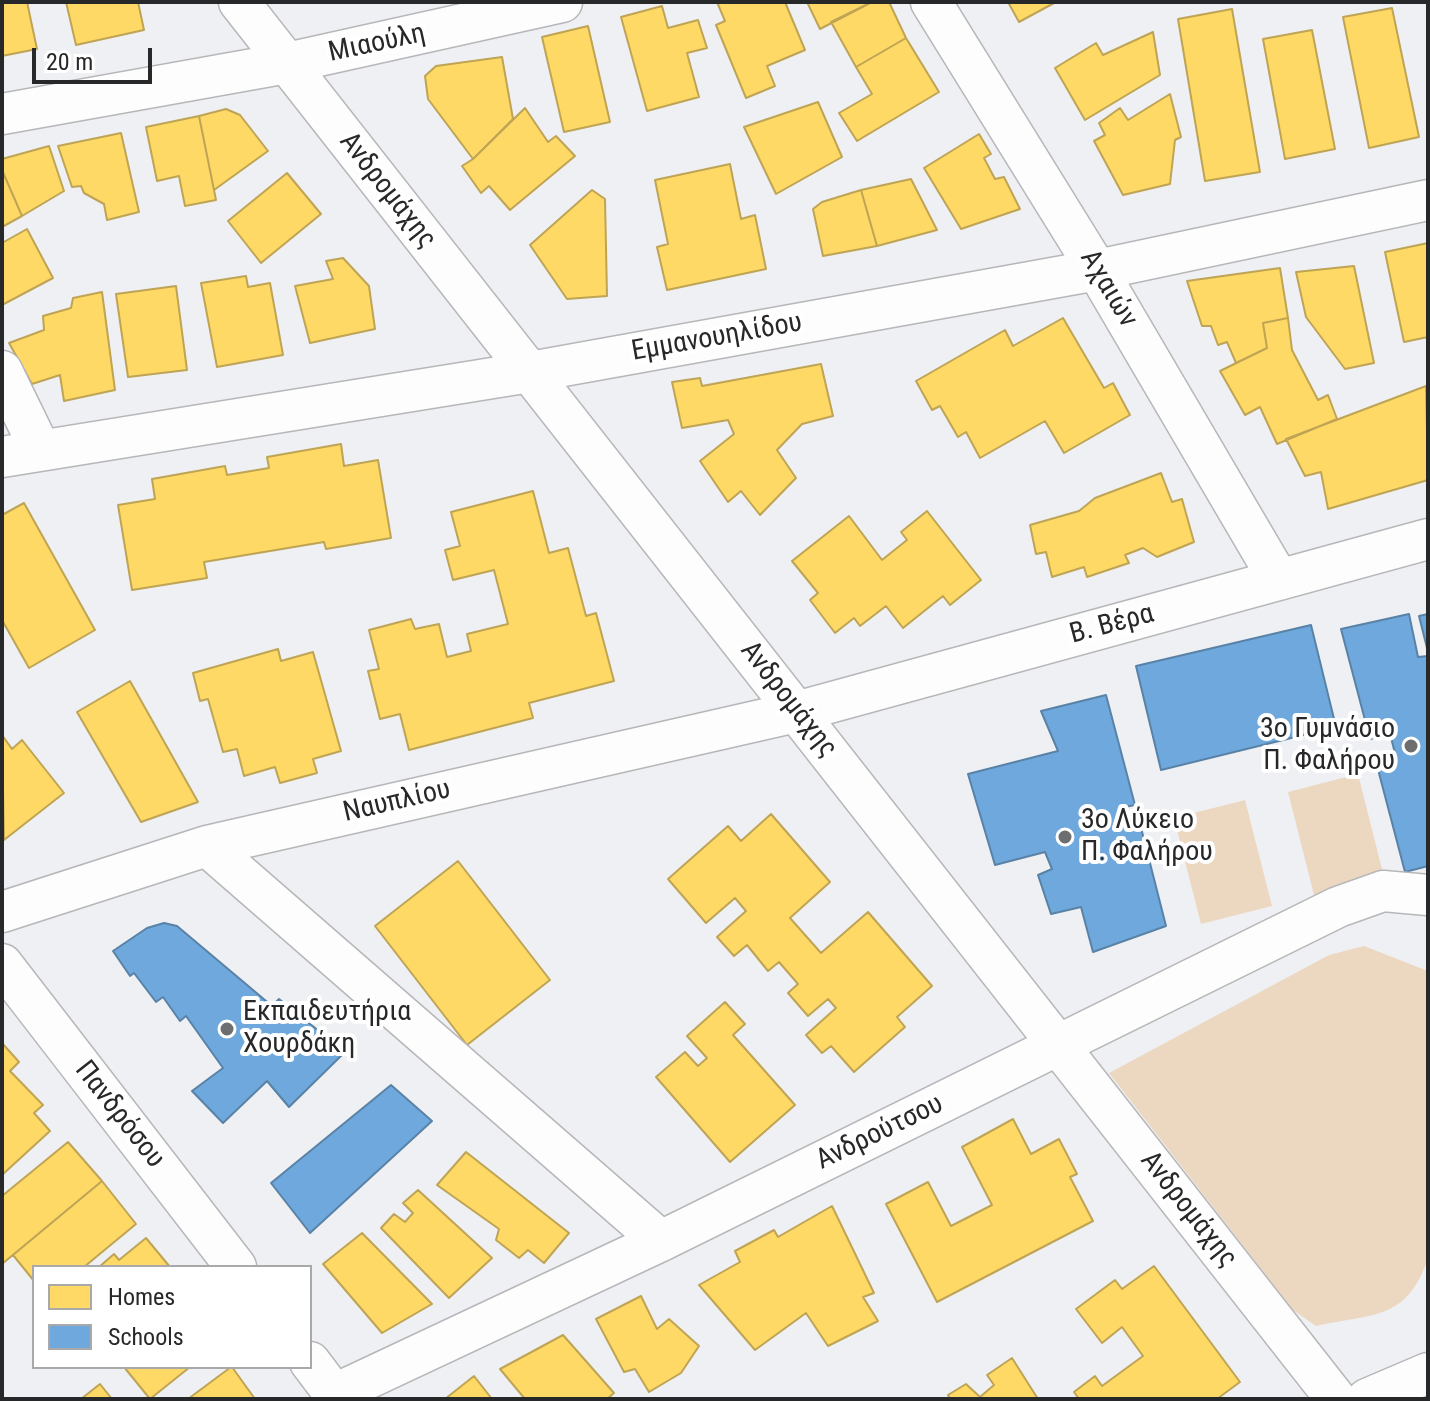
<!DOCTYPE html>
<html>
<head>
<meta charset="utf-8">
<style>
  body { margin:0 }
  #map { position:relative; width:1430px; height:1401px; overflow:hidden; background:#eff0f3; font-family:"Roboto Condensed",sans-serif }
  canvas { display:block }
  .frame { position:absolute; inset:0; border:4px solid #27282a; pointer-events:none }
  .legend { position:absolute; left:32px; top:1265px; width:280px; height:104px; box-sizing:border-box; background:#fff; border:2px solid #a9a9aa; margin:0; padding:10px 14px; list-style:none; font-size:24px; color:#27282a }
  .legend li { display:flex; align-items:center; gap:16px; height:40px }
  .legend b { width:40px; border:2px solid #a9a9aa }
  .scale { position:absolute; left:32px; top:48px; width:120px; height:36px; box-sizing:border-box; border:4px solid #27282a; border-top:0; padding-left:10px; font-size:24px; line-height:28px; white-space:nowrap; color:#27282a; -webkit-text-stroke:6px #fff; paint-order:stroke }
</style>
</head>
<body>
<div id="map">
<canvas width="1430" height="1401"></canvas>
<div class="frame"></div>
<ul class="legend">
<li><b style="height:22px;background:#ffd966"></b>Homes</li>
<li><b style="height:22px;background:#6fa8dc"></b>Schools</li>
</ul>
<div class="scale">20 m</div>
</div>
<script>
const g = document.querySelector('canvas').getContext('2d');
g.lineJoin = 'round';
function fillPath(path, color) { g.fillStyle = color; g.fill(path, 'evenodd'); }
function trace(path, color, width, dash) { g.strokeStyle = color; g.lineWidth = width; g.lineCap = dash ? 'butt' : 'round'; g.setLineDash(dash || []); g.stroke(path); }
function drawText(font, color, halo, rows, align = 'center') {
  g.font = font + ' "Roboto Condensed",sans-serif'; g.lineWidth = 8; g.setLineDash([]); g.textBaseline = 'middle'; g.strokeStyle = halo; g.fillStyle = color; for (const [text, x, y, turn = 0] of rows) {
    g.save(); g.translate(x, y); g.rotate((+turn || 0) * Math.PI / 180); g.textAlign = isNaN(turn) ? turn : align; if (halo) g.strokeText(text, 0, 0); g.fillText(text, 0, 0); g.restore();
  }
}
const green = new Path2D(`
  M1358,774L1384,877L1314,895L1288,792Z
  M1245,800L1272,906L1201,924L1174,818Z
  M1364,946L1428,971V1258C1407,1321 1374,1313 1316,1326L1293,1310L1109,1073L1329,955Z`);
const homes = new Path2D(`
  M2,2H27L37,49L2,56Z
  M66,2H138L144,30L76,45Z
  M717,2H785L805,50L767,66L775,86L746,98L716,25L725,21Z
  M807,2H872L820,29Z
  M872,2H889L906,38L856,67L831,22Z
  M1008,2H1056L1019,22Z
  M662,6L668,28L698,20L707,48L687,53L699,97L647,111L621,17Z
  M1392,8L1419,137L1369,148L1343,17Z
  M1232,9L1260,172L1205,181L1178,19Z
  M588,26L610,122L564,132L542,37Z
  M1312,30L1335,149L1285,159L1263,39Z
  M1153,32L1160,75L1085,120L1055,68L1096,43L1103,55Z
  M906,38L939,92L857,141L839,113L872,94L856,67Z
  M502,57L513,119L473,159L428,99L425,76L436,66Z
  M1170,94L1181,137L1175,140L1170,184L1123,195L1094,141L1105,135L1099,123L1120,108L1128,120Z
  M818,102L842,157L776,194L744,127Z
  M525,108L548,142L556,136L575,156L510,210L489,186L481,193L462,166L473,159Z
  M226,109L240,115L268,151L214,190L199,116Z
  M199,116L216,200L185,206L179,176L157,181L146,127Z
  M121,133L139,212L107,220L104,204L84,193L81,186L72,187L58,146Z
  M979,134L991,154L984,158L995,179L1004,177L1020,209L961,229L924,168Z
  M49,146L64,191L22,216L2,170V159Z
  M730,164L741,219L755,215L766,269L667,290L657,247L668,244L655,180Z
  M2,170L22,216L2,227Z
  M287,173L321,214L261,263L228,221Z
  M911,179L937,230L877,246L861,190Z
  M592,190L605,199L607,296L567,299L530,245Z
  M861,190L877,246L823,256L813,209L822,202Z
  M27,229L53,278L2,305V243Z
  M1428,243V337L1404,342L1385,252Z
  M343,258L369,286L375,329L310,343L295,286L333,279L326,261Z
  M1354,266L1374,363L1345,369L1306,317L1296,272Z
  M1280,268L1288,318L1263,323L1267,348L1236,363L1227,342L1218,345L1211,326H1202L1187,281Z
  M246,276L248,287L270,283L283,355L217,367L201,283Z
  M176,286L187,370L128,377L116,294Z
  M102,292L115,390L64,401L60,375L32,384L9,343L44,330L43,316L71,308L73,298Z
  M1063,318L1104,388L1113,383L1130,415L1064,453L1045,421L980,458L966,432L958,437L940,406L932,410L916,381L1005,330L1013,346Z
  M1288,318L1292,350L1318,400L1328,395L1337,419L1277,444L1260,407L1245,415L1220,371L1267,348L1263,323Z
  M821,364L833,416L802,424L777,450L796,478L760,515L741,491L728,502L700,461L734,434L728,420L682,428L672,382L700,378L702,386Z
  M1426,386L1428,480L1328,509L1321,472L1305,476L1286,439Z
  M341,444L344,466L378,460L391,538L326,549L324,542L204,562L207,578L132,590L118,505L155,499L152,479L225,466L227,475L269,468L267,457Z
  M1161,473L1172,502L1182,499L1194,542L1157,557L1143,548L1125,555L1129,563L1087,577L1084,567L1052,577L1046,552L1036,554L1030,525L1079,511L1095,498Z
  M533,491L549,553L568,548L586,616L596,613L614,681L529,703L533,718L409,750L400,714L380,719L368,671L379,669L369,630L411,619L415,629L439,624L447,657L471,651L467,634L508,624L494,570L453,580L445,550L460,546L451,512Z
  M24,503L95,630L29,668L2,620V515Z
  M927,511L981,580L950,605L943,596L903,628L886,606L860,626L854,618L835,633L810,600L818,593L792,561L849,516L882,560L907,540L901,532Z
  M278,649L281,661L313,652L341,751L313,759L317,773L280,783L275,767L244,776L237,749L223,752L208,699L200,701L193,673Z
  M130,681L198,802L141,822L77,712Z
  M2,735L12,749L22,740L64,793L4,840Z
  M771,814L830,882L790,918L821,953L868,912L932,986L897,1017L905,1027L854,1072L831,1046L822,1053L806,1035L836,1008L828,999L808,1016L788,993L798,984L779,962L768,971L747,945L734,956L717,937L746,911L735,898L706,923L668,879L728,826L741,841Z
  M458,861L550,980L467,1045L375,926Z
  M725,1002L745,1024L733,1035L795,1105L730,1162L656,1077L685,1052L698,1066L707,1058L687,1036Z
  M2,1043L19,1062L10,1071L43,1105L34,1113L50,1131L2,1175Z
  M1013,1119L1031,1154L1059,1139L1077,1174L1070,1177L1093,1221L937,1302L886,1204L928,1182L951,1226L992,1205L962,1147Z
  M68,1142L102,1181L2,1264V1196Z
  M466,1152L569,1233L544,1263L528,1250L519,1258L496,1240L499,1229L437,1185Z
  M102,1181L136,1224L84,1267H34V1281L13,1255Z
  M418,1190L492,1258L449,1298L381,1228L394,1214L405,1222L413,1213L403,1203Z
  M832,1206L874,1293L863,1297L878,1321L828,1346L806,1313L755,1350L699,1285L740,1262L735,1251L774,1230L778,1237Z
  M362,1233L432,1304L382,1333L323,1264Z
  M146,1238L170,1267H99L114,1254L119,1260Z
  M1154,1266L1240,1382L1217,1399H1079L1074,1392L1095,1376L1102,1386L1143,1356L1122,1327L1102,1343L1076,1309L1115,1280L1122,1289Z
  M641,1296L657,1329L669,1319L699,1346L681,1373L649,1392L635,1369L624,1372L596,1319Z
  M563,1335L614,1393L607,1399H525L500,1369Z
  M1012,1358L1038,1399H950L948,1395L966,1384L980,1397L994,1385L987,1375Z
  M124,1367H190L150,1399Z
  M232,1367L255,1399H188L231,1367Z
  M474,1376L492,1399H445Z
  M100,1384L112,1399H81Z`);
const schools = new Path2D(`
  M1409,614L1418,657L1428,656V866L1405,872L1375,758L1395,753L1390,734L1370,739L1341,629Z
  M1428,614V652L1419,616Z
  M1311,625L1336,727L1161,770L1136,666Z
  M1106,695L1135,805L1125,807L1129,822L1139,820L1166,926L1093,952L1081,907L1051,914L1038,875L1052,869L1045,852L995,865L968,774L1058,751L1041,711Z
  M164,923L177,926L272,1006L279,999L345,1052L289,1107L267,1081L223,1123L192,1091L223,1068L186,1016L180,1021L163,997L156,1002L134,973L130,976L113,951L147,928Z
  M391,1085L432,1121L310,1233L271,1183Z`);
const minor = new Path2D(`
  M239,2L1336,1399
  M931,2L1097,270L1279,580
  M2,114L287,63L562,2
  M2,371L40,449
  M2,457L530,372L1097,270L1428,200
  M207,846L661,1241
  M2,912L207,846L796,712L1428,539
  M2,964L236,1267
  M310,1362L338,1399
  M335,1394L661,1241L1338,907L1383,891L1428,895
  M1367,1399L1428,1373`);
const markers = [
  [1411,746,8,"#6d6e70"],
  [1065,837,8,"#6d6e70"],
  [227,1029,8,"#6d6e70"]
];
const streetNames = [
  ["Μιαούλη",377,44,-12],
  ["Ανδρομάχης",387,191,52],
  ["Αχαιών",1108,289,59],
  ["Εμμανουηλίδου",717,338,-10],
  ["Β. Βέρα",1112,625,-15],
  ["Ανδρομάχης",788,700,52],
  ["Ναυπλίου",397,802,-13],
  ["Πανδρόσου",119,1115,52],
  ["Ανδρούτσου",880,1133,-26],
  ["Ανδρομάχης",1188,1210,52]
];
const poiNames = [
  ["3ο Γυμνάσιο",1395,730,"right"],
  ["Π. Φαλήρου",1395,762,"right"],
  ["3ο Λύκειο",1081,821],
  ["Π. Φαλήρου",1081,853],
  ["Εκπαιδευτήρια",243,1013],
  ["Χουρδάκη",243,1045]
];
fillPath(green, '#ecd8c0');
fillPath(homes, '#ffd966');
trace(homes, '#bea454', 2);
fillPath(schools, '#6fa8dc');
trace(schools, '#5982a7', 2);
trace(minor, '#b7b7ba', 43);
trace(minor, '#fdfdfd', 40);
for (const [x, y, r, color] of markers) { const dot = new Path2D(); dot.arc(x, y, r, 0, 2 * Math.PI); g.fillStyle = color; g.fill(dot); trace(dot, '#fff', 3); }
drawText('28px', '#27282a', '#fff', streetNames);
drawText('28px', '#27282a', '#fff', poiNames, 'left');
</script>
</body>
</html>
